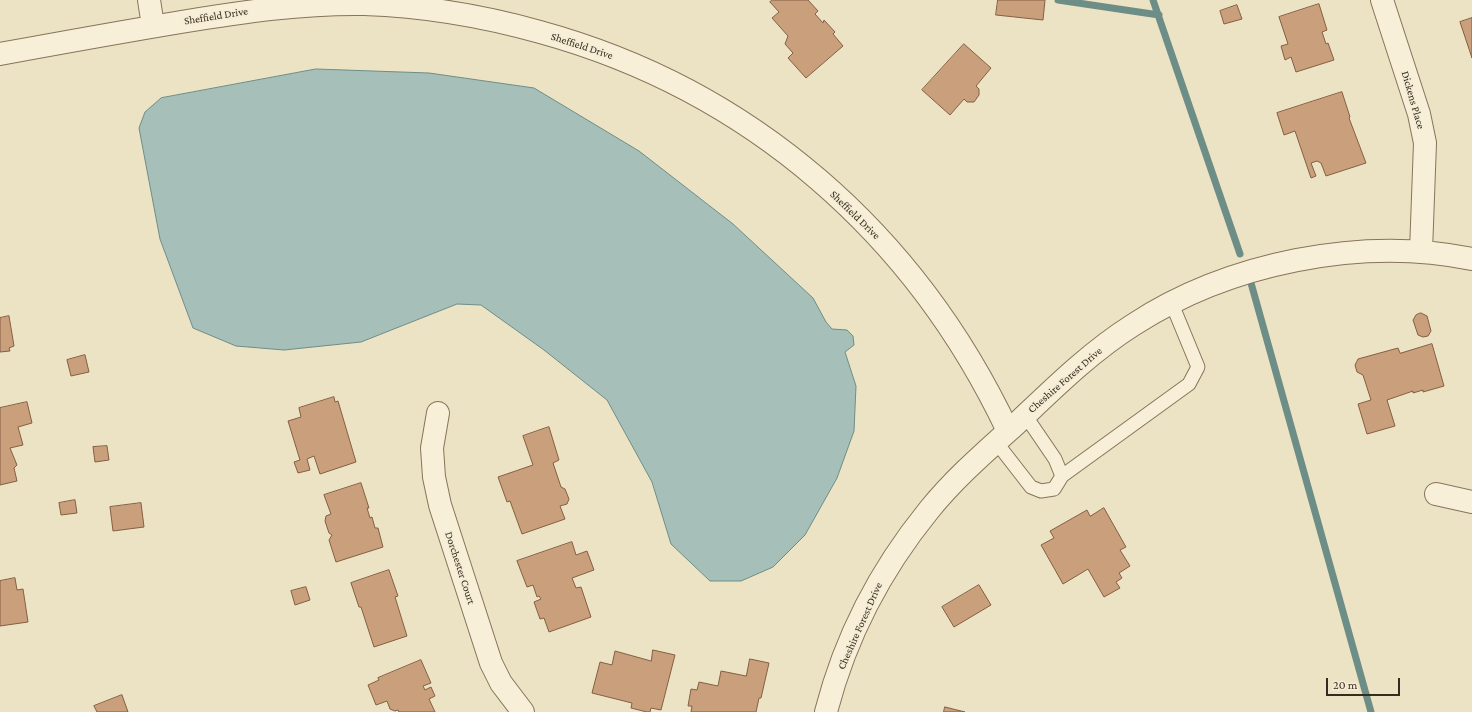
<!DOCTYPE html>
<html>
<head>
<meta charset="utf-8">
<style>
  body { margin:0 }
  #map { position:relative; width:1472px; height:712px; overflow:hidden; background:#ece2c4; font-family:"Crimson Pro",serif }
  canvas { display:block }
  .scale { position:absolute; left:1326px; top:678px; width:74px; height:18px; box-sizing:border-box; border:2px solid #372b1f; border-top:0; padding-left:5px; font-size:12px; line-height:14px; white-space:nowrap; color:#372b1f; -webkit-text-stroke:3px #f4ecd4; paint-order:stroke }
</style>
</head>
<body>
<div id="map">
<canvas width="1472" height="712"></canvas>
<div class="scale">20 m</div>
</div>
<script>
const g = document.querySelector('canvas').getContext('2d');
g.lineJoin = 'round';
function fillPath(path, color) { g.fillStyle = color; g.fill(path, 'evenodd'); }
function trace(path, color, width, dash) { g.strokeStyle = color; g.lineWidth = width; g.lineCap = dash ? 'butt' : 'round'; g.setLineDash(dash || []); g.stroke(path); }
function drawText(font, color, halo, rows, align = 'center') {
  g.font = font + ' "Crimson Pro",serif'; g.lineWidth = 3; g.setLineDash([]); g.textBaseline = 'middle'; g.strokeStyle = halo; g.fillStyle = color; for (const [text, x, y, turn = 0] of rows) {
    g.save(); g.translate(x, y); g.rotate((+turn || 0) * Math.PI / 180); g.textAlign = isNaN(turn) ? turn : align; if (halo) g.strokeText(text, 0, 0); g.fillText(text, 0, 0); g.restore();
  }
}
const water = new Path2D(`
  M316,69L429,73L534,88L639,151L733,224L813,298L826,322L832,329L847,330L853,336L854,345L845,352L856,386L854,431L837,478L805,535L773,567L741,581H710L671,544L652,482L607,400L544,350L481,305L457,304L361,342L284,350L236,346L193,328L160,239L139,128L145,112L161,98Z`);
const stream = new Path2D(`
  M1058,0L1159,15
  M1153,0L1240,254
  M1251,283L1371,712`);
const building = new Path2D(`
  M773,0H808L818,11L815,14L823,23L824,20L835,32L833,34L843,46L806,78L788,58L793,53L785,44L788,36L772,18L779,12L770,2Z
  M998,0H1045L1043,20L996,15Z
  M1319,4L1327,30L1322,32L1326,44L1328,43L1334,60L1296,72L1291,57L1285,60L1281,46L1288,44L1279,17Z
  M1237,5L1242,19L1224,24L1220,11Z
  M1472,18V58L1460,22Z
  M964,44L991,68L976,86L979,89V95L974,102H967L964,99L950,115L922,90Z
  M1342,92L1350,117L1349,118L1366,163L1326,176L1321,163L1317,161L1311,163L1316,176L1311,178L1295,131L1284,135L1277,113Z
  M1421,313L1427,316L1431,331L1428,336L1423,337L1418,335L1413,320L1416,315Z
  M9,316L14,346L9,348L10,351L0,352V318Z
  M1432,344L1444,386L1423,392V390L1413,393V391L1387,400L1395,426L1367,434L1358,404L1371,400L1363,375L1357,372L1355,365L1358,359L1398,348L1400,353Z
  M85,355L89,372L71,376L67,360Z
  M334,397L335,402L338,401L356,462L320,474L314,456L307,459L310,470L298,473L294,462L300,460L288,421L301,417L299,408Z
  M27,402L32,423L18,427L23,445L10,448L17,465L14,468L17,481L0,485V408Z
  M549,427L559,460L553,463L561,487L565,489L569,499L567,504L560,506L565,519L522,534L510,501L507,502L498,477L533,465L523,436Z
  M107,446L109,460L95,462L93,447Z
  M361,483L369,508H367L370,518L372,517L375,528H378L383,547L336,562L329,540L332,535L329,533L325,521L326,516L331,514L324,495Z
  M75,500L77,513L61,515L59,503Z
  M141,503L144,527L113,531L110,507Z
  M1104,508L1126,547L1120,550L1130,566L1119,573L1122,578L1116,582L1120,588L1104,597L1088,569L1063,584L1041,545L1054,538L1050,531L1087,510L1090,516Z
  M572,542L576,555L587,551L594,570L572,578L576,588L581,587L591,617L549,632L544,618L540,619L534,602L541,599L539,596L537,597L533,585L527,587L517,561Z
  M389,570L398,596L395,597L407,636L374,647L361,607H359L351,583Z
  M15,578L17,590L23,589L28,622L0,626V581Z
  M979,585L991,605L954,627L942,607Z
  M306,587L310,600L295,605L291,591Z
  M653,650L675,655L661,710L651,708L650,712H647L631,708L632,703L592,693L600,662L612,665L615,651L651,661Z
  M750,659L769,663L761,698H759L756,712H691L692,706H688L691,689L697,690L699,682L718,686L721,671L746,676Z
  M421,660L431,683L423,686L425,690L431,687L435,696L429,699L435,712H399L398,710L395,711L390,709L387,701L376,705L368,685L379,680L378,678Z
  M122,695L128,712H97L94,706Z
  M945,707L965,712H944Z`);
const lane = new Path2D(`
  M996,442L1031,487L1041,491L1054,489L1062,476L1055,459L1025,415
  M1062,476L1189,384L1198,367L1172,304`);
const street = new Path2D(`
  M149,0L153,26
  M1382,0L1419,114L1425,143L1421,251
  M0,54C60,43 121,32 181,22C242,12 303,3 364,4C424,6 483,16 540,32C751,90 915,234 1008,431
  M438,413L432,448L434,477L440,505L491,663L501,683L523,712
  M1436,494L1472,502
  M826,712C845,638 881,569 929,510C954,479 985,452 1015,425C1053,389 1089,353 1133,325C1228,263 1361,236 1472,259`);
const streetNames = [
  ["Sheffield Drive",216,16,-9],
  ["Sheffield Drive",582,46,18],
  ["Dickens Place",1413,100,74],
  ["Sheffield Drive",855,215,44],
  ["Cheshire Forest Drive",1065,380,-41],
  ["Dorchester Court",460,568,72],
  ["Cheshire Forest Drive",860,626,-66]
];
fillPath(water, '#a6c0b9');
trace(water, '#6d8d87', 1);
trace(stream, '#6d8d87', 7);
fillPath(building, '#c99f7c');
trace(building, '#845f42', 1);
trace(lane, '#86745b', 15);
trace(street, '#86745b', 24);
trace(lane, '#f7efd7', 13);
trace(street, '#f7efd7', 22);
drawText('11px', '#372b1f', '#f4ecd4', streetNames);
</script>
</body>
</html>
